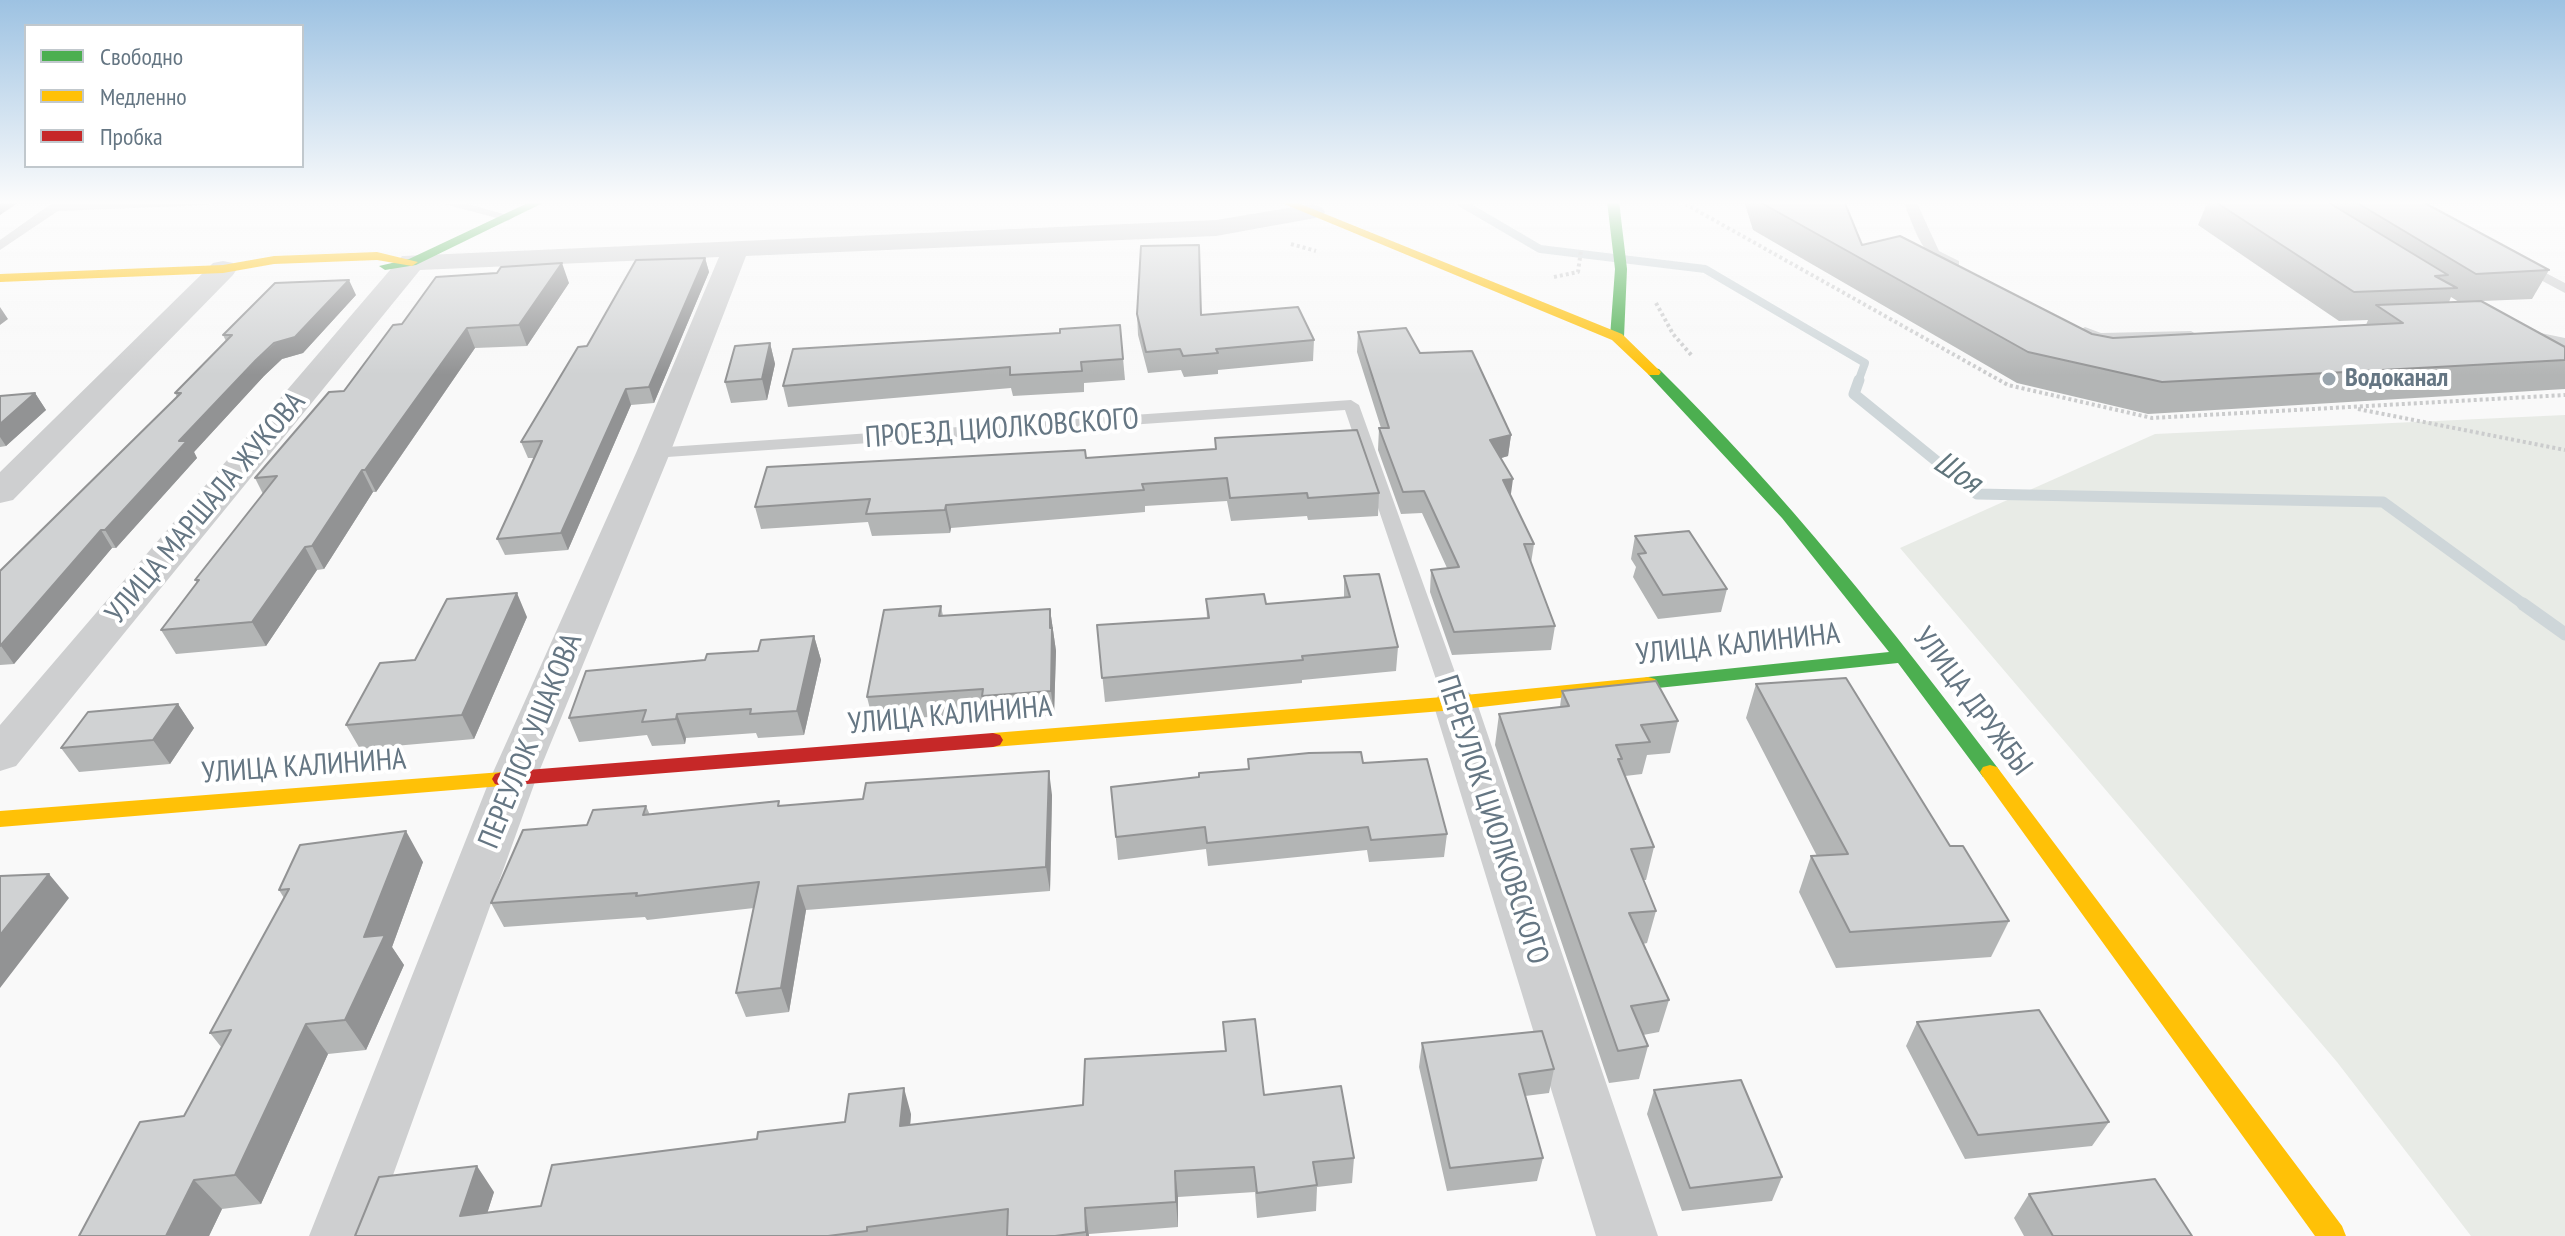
<!DOCTYPE html>
<html>
<head>
<meta charset="utf-8">
<style>
  body { margin:0 }
  #map { position:relative; width:2565px; height:1236px; overflow:hidden; background:#f9f9f9; font-family:"PT Sans Narrow",sans-serif }
  canvas { display:block }
  .legend { position:absolute; left:24px; top:24px; width:280px; height:144px; box-sizing:border-box; background:#fff; border:2px solid #c1c8cd; margin:0; padding:10px 14px; list-style:none; font-size:24px; color:#657683 }
  .legend li { display:flex; align-items:center; gap:16px; height:40px }
  .legend b { width:40px; border:2px solid #c1c8cd }
</style>
</head>
<body>
<div id="map">
<canvas width="2565" height="1236"></canvas>
<ul class="legend">
<li><b style="height:10px;background:#4caf50"></b>Свободно</li>
<li><b style="height:10px;background:#ffc107"></b>Медленно</li>
<li><b style="height:10px;background:#c62828"></b>Пробка</li>
</ul>
</div>
<script>
const g = document.querySelector('canvas').getContext('2d');
g.lineJoin = 'round';
function fillPath(path, color) { g.fillStyle = color; g.fill(path, 'evenodd'); }
function trace(path, color, width, dash) { g.strokeStyle = color; g.lineWidth = width; g.lineCap = dash ? 'butt' : 'round'; g.setLineDash(dash || []); g.stroke(path); }
function drawText(font, color, halo, rows, align = 'center') {
  g.font = font + ' "PT Sans Narrow",sans-serif'; g.lineWidth = 8; g.setLineDash([]); g.textBaseline = 'middle'; g.strokeStyle = halo; g.fillStyle = color; for (const [text, x, y, turn = 0] of rows) {
    g.save(); g.translate(x, y); g.rotate((+turn || 0) * Math.PI / 180); g.textAlign = isNaN(turn) ? turn : align; if (halo) g.strokeText(text, 0, 0); g.fillText(text, 0, 0); g.restore();
  }
}
const green = new Path2D(`
  M2565,415V1236H2471L2337,1062L1900,548L2155,434Z`);
const streamFar2 = new Path2D(`
  M1458,201L1540,249L1705,269L1865,363L1858,382`);
const streamFar1 = new Path2D(`
  M1859,380L1854,394L1977,494L2383,502L2526,606`);
const stream = new Path2D(`
  M2523,604L2565,634`);
const path = new Path2D(`
  M1680,201L2008,385L2152,418L2565,395
  M1291,244L1316,251
  M1554,277L1578,272L1581,250
  M1656,303L1673,334L1693,357
  M2358,409L2565,450`);
const lane = new Path2D(`
  M55,201L69,203L214,201L208,205L58,211L0,250V240Z
  M433,201H457L514,217L508,221Z
  M1903,201H1916L1939,251L1959,261V267C1925,271 1914,226 1903,201Z
  M2523,261L2565,283V293L2518,268L2516,265Z
  M2085,327L2101,333L2191,331L2198,335L2191,339C2162,340 2098,351 2078,331Z
  M2526,330L2565,338V348L2521,337L2519,334Z
  M1351,400L1359,405L1466,703L1463,708H1447L1444,703L1345,410L653,458L644,453L653,448Z`);
const street = new Path2D(`
  M1312,204L1321,207L1325,212L1321,217L1216,236L746,256L670,453L536,779L371,1236H309L490,779L636,453L719,257L420,270L16,766L0,771V725L402,256L1216,220Z
  M223,261L233,263L237,269L233,275L13,500L0,503V472L213,263Z
  M1455,688L1470,693L1477,703L1658,1236H1596L1433,703L1440,693Z`);
const fast = new Path2D(`
  M532,201H547L416,265L385,270L379,266L409,259Z
  M1607,201H1619L1627,269L1624,337L1617,341L1610,337L1615,269Z
  M1654,368L1659,369C1784,492 1892,628 1997,767L2000,772L1997,777H1983L1898,663L1648,689L1641,687L1638,683L1641,679L1648,677L1889,652L1782,518L1649,375L1647,372Z`);
const slow = new Path2D(`
  M1277,201H1293L1622,334L1661,372L1659,375H1649L1612,340Z
  M377,252L418,262L412,266L377,260L274,264L223,273L0,282V274L223,265L274,256Z
  M1648,677L1655,679L1658,683L1655,687L1455,710L993,747L986,745L983,740L986,735L993,733L1455,696Z
  M1990,765L1997,767L2342,1226L2346,1236H2315L1983,777L1980,772L1983,767Z
  M502,772L509,774L512,779L509,784L502,786L0,827V811Z`);
const jam = new Path2D(`
  M993,733L1000,735L1003,740L1000,745L993,747L502,786L495,784L492,779L495,774L502,772Z`);
const wall = new Path2D(`
  M1744,201H1844L1862,245L2092,334L2113,338L2366,325L2368,320L2339,321L2198,225L2208,201H2421L2549,270L2532,299L2482,301L2565,347V389L2148,414L2017,383L1753,230ZM2451,297L2459,302H2449Z
  M705,258L709,272L654,403L631,405L568,550L505,555L497,539L534,458H528L521,442L587,346Z
  M569,283L527,346L475,348L376,492H373L324,569L317,570L266,646L176,654L161,630L197,583L195,580L263,494L255,478L344,391L402,324Z
  M356,295L303,353L282,359L264,376L194,452L197,458L116,548H112L14,664L0,665V571L177,397L175,393L226,341L223,335Z
  M1137,314L1201,315L1314,340L1313,361L1218,370V374L1184,377L1181,370L1148,373L1138,335Z
  M1120,325L1125,380L1084,383V392L1013,396L1011,388L788,407L783,386L1060,333Z
  M1358,332L1420,353L1511,435L1508,456L1501,458L1511,496L1534,544L1531,563L1555,626L1551,650L1452,655L1430,592L1431,570L1447,568L1422,513L1401,514L1378,450L1379,428H1381L1357,352Z
  M770,343L775,364L767,400L731,403L725,382Z
  M35,393L46,410L6,446L0,447V396Z
  M1215,438L1379,493L1378,516L1308,520L1307,516L1231,521L1227,501L1145,506V512L951,528L950,533L872,536L868,522L761,529L755,507L1086,458L1215,449Z
  M1635,536L1727,589L1721,612L1658,619L1633,577L1636,567L1631,559Z
  M1344,576L1398,647L1396,671L1302,680V683L1105,702L1097,625L1207,618L1206,599L1266,604L1344,598Z
  M941,606L943,616L1050,609L1056,651L1054,715L987,720L985,713L873,721L867,697Z
  M527,617L474,739L360,749L346,725L415,660Z
  M814,636L821,660L804,735L758,738L756,733L686,738L685,744L652,746L647,735L579,742L569,718L705,660L758,651Z
  M1756,684L1950,846L2009,921L1991,957L1836,968L1799,892L1811,856H1817L1746,718Z
  M1562,691L1678,721L1670,753L1647,755L1642,774L1625,776L1654,847L1646,880H1643L1656,911L1647,943L1643,944L1669,1000L1659,1032L1643,1035L1648,1046L1639,1079L1609,1083L1495,745L1499,714L1560,707Z
  M178,704L194,728L170,764L79,772L61,748Z
  M1248,759L1363,763L1447,834L1444,857L1369,862L1367,850L1208,866L1206,849L1118,860L1111,787L1199,777L1248,769Z
  M1052,795L1050,891L806,910L789,1012L746,1017L736,993L754,908L647,920L645,917L504,927L491,903L587,825L646,806L650,815L781,806Z
  M423,862L392,947L404,965L366,1050L328,1054L261,1204L222,1209L209,1236H79L184,1116L222,1048L210,1033L284,898L279,890Z
  M1223,1022L1264,1095L1354,1158L1352,1183L1317,1187L1316,1211L1257,1218L1255,1192L1178,1197V1227L1089,1234V1236H355L494,1192L487,1213L541,1206L757,1139L911,1114L910,1125L1083,1105L1225,1051Z
  M1917,1022L2109,1122L2092,1146L1965,1159L1906,1046Z
  M1422,1043L1554,1069L1549,1093L1525,1096L1543,1158L1537,1181L1447,1191L1419,1067Z
  M1654,1090L1782,1177L1772,1201L1682,1211L1647,1114Z
  M2029,1194L2192,1236H2024L2014,1218Z`);
const shadedWall = new Path2D(`
  M0,201H21L0,215Z
  M705,258L709,272L654,403L649,387Z
  M562,263L569,283L527,346L519,325Z
  M349,280L356,295L303,353L282,359L264,376L194,452L197,458L116,548L105,530L179,441L256,360Z
  M0,307L8,319L0,325Z
  M467,328L475,348L376,492L365,470Z
  M770,343L775,364L767,400L762,379Z
  M626,389L631,405L568,550L561,533Z
  M35,393L46,410L6,446L0,437V424Z
  M1511,435L1508,456L1488,462L1490,440Z
  M362,470L373,492L324,569L312,546Z
  M1513,479L1510,501L1503,480Z
  M946,505L951,528L950,533L945,510Z
  M101,530L112,548L14,664L1,646Z
  M305,547L317,570L266,646L252,622Z
  M517,593L527,617L474,739L462,715Z
  M1050,609L1056,651L1054,715L1051,691Z
  M814,636L821,660L804,735L797,711Z
  M178,704L194,728L170,764L153,740Z
  M677,714L686,738L685,744L676,719Z
  M1049,771L1052,795L1050,891L1046,867Z
  M406,831L423,862L392,947L404,965L366,1050L345,1020L364,937Z
  M49,874L69,898L0,988V935Z
  M798,886L806,910L789,1012L781,988Z
  M306,1024L328,1054L261,1204L235,1175Z
  M904,1088L911,1114L908,1152L900,1126Z
  M477,1166L494,1192L480,1236L460,1216Z
  M1175,1171L1178,1197V1227L1176,1202Z
  M194,1180L222,1209L209,1236H166Z
  M1085,1208L1089,1236H1086V1232Z`);
const building = new Path2D(`
  M1758,201H1844L1862,245L1900,236L2092,334L2113,338L2403,323L2376,305L2481,301L2565,347V360L2162,382L2028,352Z
  M2214,201H2326L2448,275L2435,276L2457,288L2354,292Z
  M2354,201H2421L2549,270L2476,274Z
  M1199,245L1201,315L1298,307L1314,340L1216,349L1218,353L1183,356L1180,349L1146,352L1137,314L1141,246Z
  M705,258L649,387L626,389L561,533L497,539L542,441L521,442L578,347L587,346L636,260Z
  M562,263L519,325L467,328L365,470H362L312,546L305,547L252,622L161,630L199,580H195L277,476L255,478L329,392L344,391L393,325L402,324L436,277L497,273L501,267Z
  M349,280L295,337L274,343L256,360L179,441H187L105,530H101L0,646V571L181,393H175L232,335H223L275,283Z
  M1120,325L1123,359L1081,362L1082,371L1010,375V367L783,386L793,349L1060,333V329Z
  M1406,328L1420,353L1472,351L1511,435L1490,440L1513,479L1503,480L1534,544H1524L1555,626L1454,632L1431,570L1459,567L1424,491L1403,492L1379,428H1389L1358,332Z
  M770,343L762,379L725,382L735,346Z
  M35,393L0,424V396Z
  M1357,430L1379,493L1308,498L1307,493L1230,498L1227,478L1142,484L1144,490L946,505L945,510L866,514L870,499L755,507L767,467L1085,450L1086,458L1216,449L1215,438Z
  M1689,531L1727,589L1663,595L1638,554L1646,553L1635,536Z
  M1379,574L1398,647L1302,656L1303,660L1102,678L1097,625L1209,618L1206,599L1264,594L1266,604L1350,597L1344,576Z
  M517,593L462,715L346,725L380,663L415,660L447,599Z
  M941,606L939,616L1050,609V628H1052L1051,691L982,696L983,689L867,697L884,610Z
  M814,636L797,711L750,714L751,709L677,714L676,719L642,722L646,710L569,718L586,671L705,660L707,654L758,651L761,640Z
  M1846,678L1950,846H1963L2009,921L1850,932L1811,856L1848,854L1756,684Z
  M1656,681L1678,721L1641,725L1650,742L1616,745L1622,759H1618L1654,847L1631,849L1656,911L1629,913L1669,1000L1631,1006L1648,1046L1618,1051L1499,714L1569,706L1562,691Z
  M178,704L153,740L61,748L88,712Z
  M1361,752L1363,763L1427,759L1447,834L1371,840L1368,827L1207,843L1205,827L1116,837L1111,787L1199,777V773L1249,769L1248,759L1309,753Z
  M1049,771L1046,867L798,886L781,988L736,993L759,882L636,896L637,893L491,903L523,830L587,825L593,810L646,806L643,815L779,801L778,806L863,799L866,783Z
  M406,831L364,937L385,935L345,1020L306,1024L235,1175L194,1180L166,1236H79L140,1122L184,1116L231,1030L210,1033L289,889L279,890L300,845Z
  M49,874L0,935V876Z
  M2039,1010L2109,1122L1978,1135L1917,1022Z
  M1255,1019L1264,1095L1341,1086L1354,1158L1313,1162L1317,1185L1257,1193L1254,1167L1175,1171L1176,1202L1085,1208L1086,1232L1055,1236H1007L1008,1209L867,1227V1231L828,1236H355L379,1177L477,1166L460,1216L541,1206L552,1165L757,1139L758,1132L845,1122L849,1094L904,1088L900,1126L1083,1105L1085,1059L1226,1051L1223,1022Z
  M1542,1031L1554,1069L1519,1074L1543,1158L1450,1168L1422,1043Z
  M1741,1080L1782,1177L1690,1188L1654,1090Z
  M2155,1179L2192,1236H2053L2029,1194Z`);
const markers = [
  [2329,379,8,"#99a4ac"]
];
const farPoinames = [
  ["Водоканал",2345,379]
];
const streetNames = [
  ["ПРОЕЗД ЦИОЛКОВСКОГО",1002,429,-4],
  ["УЛИЦА МАРШАЛА ЖУКОВА",206,508,-50],
  ["УЛИЦА КАЛИНИНА",1738,645,-6],
  ["УЛИЦА ДРУЖБЫ",1972,702,53],
  ["УЛИЦА КАЛИНИНА",950,716,-5],
  ["ПЕРЕУЛОК УШАКОВА",531,741,-68],
  ["УЛИЦА КАЛИНИНА",304,767,-4],
  ["ПЕРЕУЛОК ЦИОЛКОВСКОГО",1492,820,72]
];
const waterNames = [
  ["Шоя",1957,473,33]
];
fillPath(green, '#e8ebe6');
trace(streamFar2, '#ced6d9', 8);
trace(streamFar1, '#ced6d9', 11);
trace(stream, '#ced6d9', 13);
trace(path, '#cbcccd', 4, [3, 3]);
fillPath(lane, '#cecfd0');
fillPath(street, '#cecfd0');
fillPath(fast, '#4caf50');
fillPath(slow, '#ffc107');
fillPath(jam, '#c62828');
fillPath(wall, '#b3b5b5');
fillPath(shadedWall, '#929394');
fillPath(building, '#d0d2d3');
trace(building, '#929394', 2);
const sky = g.createLinearGradient(0, 0, 0, 375);
sky.addColorStop(0, '#9dc2e2');
sky.addColorStop(0.54, '#fcfcfc');
sky.addColorStop(1, '#fcfcfc00');
g.fillStyle = sky;
g.fillRect(0, 0, 2565, 375);
for (const [x, y, r, color] of markers) { const dot = new Path2D(); dot.arc(x, y, r, 0, 2 * Math.PI); g.fillStyle = color; g.fill(dot); trace(dot, '#fff', 3); }
drawText('bold 26px', '#657683', '#fff', farPoinames, 'left');
drawText('30px', '#657683', '#fff', streetNames);
drawText('italic 32px', '#60757c', '#fff', waterNames);
</script>
</body>
</html>
